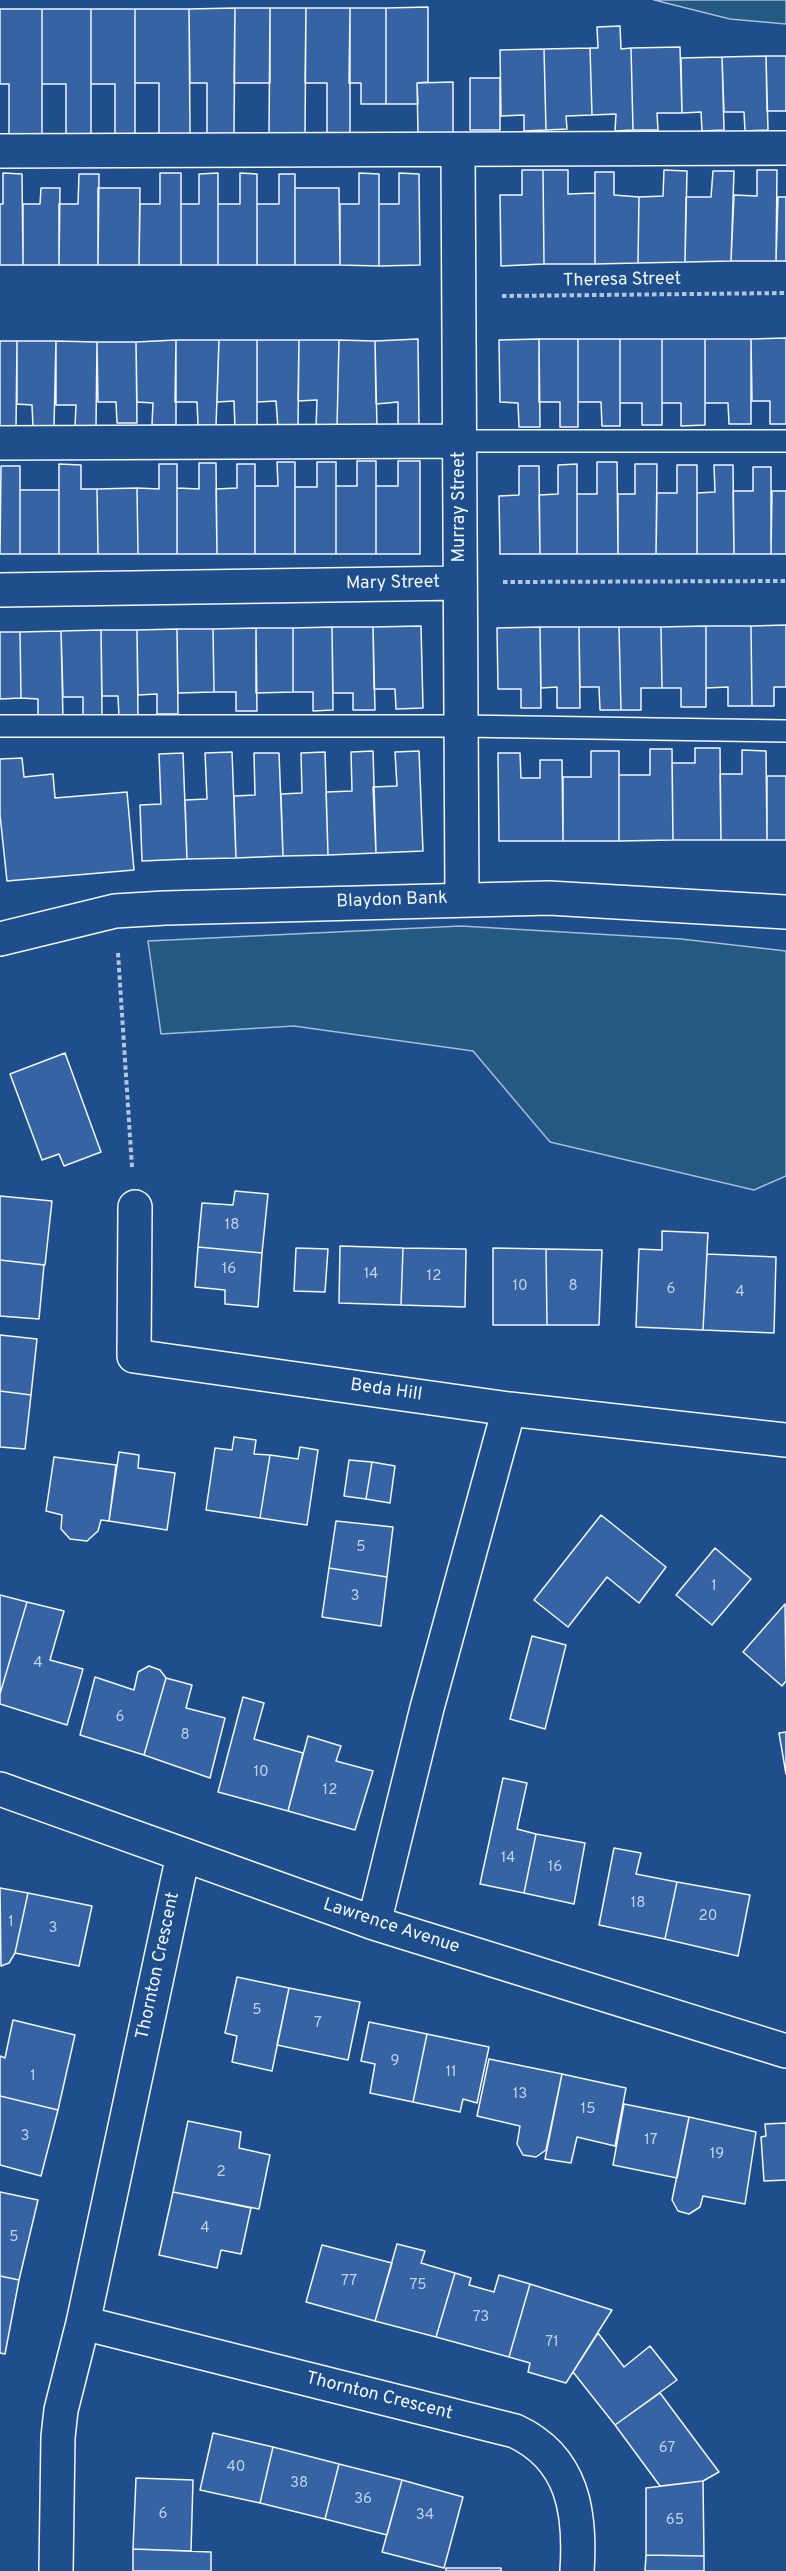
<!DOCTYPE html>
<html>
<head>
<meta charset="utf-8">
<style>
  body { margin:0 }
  canvas { display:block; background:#1f4e8c }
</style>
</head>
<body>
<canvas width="786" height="2571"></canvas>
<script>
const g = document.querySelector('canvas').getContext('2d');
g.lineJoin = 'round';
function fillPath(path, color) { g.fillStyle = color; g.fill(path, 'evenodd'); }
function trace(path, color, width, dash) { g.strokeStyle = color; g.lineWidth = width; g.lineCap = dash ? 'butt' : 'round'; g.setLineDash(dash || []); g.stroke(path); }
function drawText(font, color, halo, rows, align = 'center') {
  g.font = font + ' Overpass,sans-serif'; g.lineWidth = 4.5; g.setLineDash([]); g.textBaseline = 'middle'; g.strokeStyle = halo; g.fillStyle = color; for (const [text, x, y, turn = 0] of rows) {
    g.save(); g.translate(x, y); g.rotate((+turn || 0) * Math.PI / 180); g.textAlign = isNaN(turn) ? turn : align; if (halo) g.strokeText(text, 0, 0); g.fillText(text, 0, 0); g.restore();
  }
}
const green = new Path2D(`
  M654,0H786V24L730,19Z
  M461,926L681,939L786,951V1176L754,1190L550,1142L473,1051L294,1026L161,1034L148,941Z`);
const building = new Path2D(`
  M428,7V82L417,83L418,104H386V8Z
  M235,8L234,134H207V83H190L189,9Z
  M235,8H270V83H234Z
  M270,8H306L305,134L269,133Z
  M306,8H350V133H327V83H305Z
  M350,8H386V104H361V83H349Z
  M0,9H42V135H9V84H0Z
  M42,9H91V134H66V84H42Z
  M91,9H135V134H115V84H91Z
  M135,9H189L190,134H159V83H135Z
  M620,26L621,49L631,48L633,130L615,131L616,114L592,115L590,48H598L597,27Z
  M680,47L682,113H657L658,130H633L631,48Z
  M590,48L592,115L566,116L567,129L546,130L544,49Z
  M544,49L546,130L524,131V115L501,116L500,50Z
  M766,56H786V111H767Z
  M766,56L768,130L745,131L744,112H724L722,57Z
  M722,57L724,130L702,131L701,112L682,113L681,58Z
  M470,78H500V130H470Z
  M453,82V133H418L417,83Z
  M522,170H543L544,264L501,266L500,195H522Z
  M543,170H568V194L595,193V264H544Z
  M664,170L687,171L685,262L638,263L639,197L663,196Z
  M757,170H777L776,261H731L734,195L757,196Z
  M713,171H734L731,261L685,262L686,197H711Z
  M595,172H614V195L639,197L638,263L595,264Z
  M3,173L22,174L23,265H0V204H3Z
  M160,173H181V265H139L140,204H160Z
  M218,173V265H181V204H199V174Z
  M240,173L257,174V265H218V204H240Z
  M359,173L379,174V266L340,265V204H359Z
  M399,173L419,174L420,265L379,266V204H399Z
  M79,174H99L98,265H59V204H78Z
  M279,174H295V265H257V204H279Z
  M41,188H60L59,265H23V204H40Z
  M98,188H140L139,265H98Z
  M295,188H339L340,265H295Z
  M778,197H786V261H776Z
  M786,338V424H770V401H752L751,339Z
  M418,339L419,428H398V402L376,404L375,341Z
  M539,339H578V427H560V402H539Z
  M539,339L540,427H519L518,403L500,402L499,340Z
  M578,339H620V426H602L601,402H578Z
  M620,339H662V425H642V403H620Z
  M662,339H705V425L681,426V403H662Z
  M705,339H751V424H729L728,403H705Z
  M176,340V425H152L153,403L137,402L136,342Z
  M176,340H219L216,426L198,425L197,402H175Z
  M219,340H257V428L235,429L234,401L217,402Z
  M257,340H299L298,429L278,428L276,401L257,402Z
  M299,340H339L337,427L316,428L317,400L298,401Z
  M339,340L375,341L377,427H337Z
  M0,341H17L16,428H0Z
  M17,341H56L54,426L33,427L32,405L17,404Z
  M56,341L97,342L96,427L75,426L76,405H56Z
  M97,342H136L137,423H117L116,402H98Z
  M357,461H376V554H336V486H357Z
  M398,461H420V554H376V486H398Z
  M277,462H295V554H255V486H278Z
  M317,462H336V554H295V487H317Z
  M597,462H617L618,554H577V494H597Z
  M199,463H216L217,554H177V488L199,489Z
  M59,464L81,465V489H97L98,554H59Z
  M159,464H177V554H138L137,488L159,489Z
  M237,464H255V554H217L216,489L237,488Z
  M577,464V554H540L539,495L558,494V465Z
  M635,464H657L656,554H618V494H635Z
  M677,465H697V554H656L657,493H677Z
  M714,465H733L734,554H697V493L715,492Z
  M1,466H20V554H0Z
  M519,466H539L540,554H500L499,496L519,495Z
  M753,467H771V554H734L733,491H753Z
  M137,488L138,554H98L97,489Z
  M20,490H59V554H20Z
  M772,491H786V554H771Z
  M786,625V687H774V706H752L751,626Z
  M421,626L423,708L396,709L395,689H374L373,627Z
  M706,626H751L752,706H728V687L706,688Z
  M706,626V707H681V688H662L661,627Z
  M332,627H373L375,710H353V693H333Z
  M332,627L333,710L313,711V692H293V628Z
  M540,627L541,708H521V689H498L497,628Z
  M540,627H579L580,708H557V687L541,688Z
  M579,627H619L621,710H600L599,687H580Z
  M619,627H661L662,688H641V710H621Z
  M256,628L257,711H236V692H214L213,629Z
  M256,628H293V692L256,693Z
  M177,629H213L214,692L178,693Z
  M177,629L178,714H157V694L138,695L137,630Z
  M101,630H137L138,717H119L118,696H102Z
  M101,630L102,715H83V697H63L61,631Z
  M61,631L63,720H38V699L21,698L20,632Z
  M0,632H20L21,698L0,699Z
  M695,748H720L721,840H673L672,763H695Z
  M650,749H672L673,840L619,841V775H650Z
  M742,750L766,751L767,840H721L720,774H742Z
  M373,751L376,853L328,855L326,792L352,791L351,752Z
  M419,751L423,851L376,853L373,787L397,786L395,752Z
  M591,751H619V841H563V777H591Z
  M232,752L236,858L187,859L185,800L207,799L205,753Z
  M325,752L328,855L283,856L281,794L302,793L301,753Z
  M183,753L187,859L142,861L140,805L161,804L159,754Z
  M254,753H279L283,856L236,858L234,796L255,795Z
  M498,753H520L521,778H540V760H562L563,841H499Z
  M22,758L24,777L53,774L55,798L127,792L134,870L7,881L0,815V759Z
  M767,776H786V840H767Z
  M65,1053L101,1152L64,1166L59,1154L42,1160L10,1074Z
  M235,1191L268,1194L262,1253L198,1247L202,1203L233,1205Z
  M0,1196L52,1201L45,1265L0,1260Z
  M662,1231L708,1233L703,1330L636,1327L639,1249L662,1250Z
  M340,1246L403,1248L401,1305L339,1303Z
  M198,1247L262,1253L258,1307L225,1304V1290L195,1287Z
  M296,1248L328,1249L325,1292L294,1291Z
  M403,1248L466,1249L465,1307L401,1305Z
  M493,1248L546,1249L547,1325H493Z
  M546,1249L602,1250L599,1325H547Z
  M707,1254L776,1257L774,1333L703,1330Z
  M0,1260L44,1265L39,1319L0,1316Z
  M0,1335L37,1339L31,1395L0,1391Z
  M0,1391L31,1395L25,1449L0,1447Z
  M234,1437L256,1440L254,1454L270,1455L260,1518L206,1510L215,1448L232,1450Z
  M300,1447L318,1450L307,1525L260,1518L270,1455L298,1459Z
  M119,1452L139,1455L138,1468L175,1473L167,1530L109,1521Z
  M54,1457L116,1465L109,1521L101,1520L98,1531L87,1541L70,1539L61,1529L62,1515L46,1511Z
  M349,1460L372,1462L366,1499L344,1496Z
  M372,1462L395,1466L390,1503L366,1499Z
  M601,1515L666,1567L639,1603L607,1577L568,1627L534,1600Z
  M336,1521L393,1527L387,1577L329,1568Z
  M715,1548L751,1579L712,1625L676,1595Z
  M329,1568L387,1577L381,1626L322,1617Z
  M0,1595L27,1602L0,1694Z
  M27,1602L64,1611L50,1660L83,1669L67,1725L0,1704V1694Z
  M785,1604L786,1681L782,1686L743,1652Z
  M532,1636L566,1645L545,1729L510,1719Z
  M149,1666L160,1670L166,1678L144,1755L80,1735L95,1677L134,1690L138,1672Z
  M166,1678L192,1685L186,1708L225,1718L210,1778L144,1755Z
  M243,1697L264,1703L254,1739L303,1753L288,1811L218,1792Z
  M786,1732V1774L779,1733Z
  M308,1736L341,1746L336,1761L373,1771L355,1830L288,1811Z
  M503,1778L527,1783L517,1829L536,1834L524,1893L480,1884Z
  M536,1834L585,1843L574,1904L524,1893Z
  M614,1848L641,1853L636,1874L677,1882L665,1939L599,1925Z
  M677,1882L750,1895L738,1956L665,1939Z
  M0,1888L28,1893L15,1953L9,1963L1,1966Z
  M28,1893L92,1906L79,1966L15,1953Z
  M237,1977L289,1988L272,2071L232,2062L237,2036L225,2033Z
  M289,1988L360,2002L348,2060L277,2045Z
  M13,2020L75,2035L58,2110L0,2096V2056L5,2058Z
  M369,2022L427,2034L413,2102L370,2093L375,2064L361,2061Z
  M427,2034L489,2047L477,2103L463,2099L460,2112L413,2102Z
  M489,2059L562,2074L546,2150L536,2157L523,2155L517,2144L520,2126L477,2116Z
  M562,2074L626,2088L615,2146L577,2137L571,2163L545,2159Z
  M0,2096L58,2110L41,2176L0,2165Z
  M624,2104L689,2117L677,2178L613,2165Z
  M689,2117L756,2132L745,2204L703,2196L700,2207L689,2214L678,2211L672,2200Z
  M188,2121L241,2132L239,2148L270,2155L259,2209L173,2192Z
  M786,2123V2180L764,2181L761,2137L766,2136L765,2124Z
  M0,2192L38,2200L19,2280L0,2276Z
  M173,2192L251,2208L241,2254L221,2250L217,2268L159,2255Z
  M397,2244L425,2251L421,2263L455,2273L436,2337L375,2321Z
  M322,2245L392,2263L375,2321L306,2302Z
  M455,2273L471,2278L469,2285L494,2292L499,2275L530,2284L509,2357L436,2337Z
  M0,2276L19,2280L5,2354L0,2353Z
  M530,2284L612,2310L566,2383L528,2372L530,2363L509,2357Z
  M598,2333L624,2367L650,2346L677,2380L615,2425L573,2372Z
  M660,2393L719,2472L703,2481L660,2486L615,2425Z
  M213,2433L273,2447L260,2503L200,2490Z
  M273,2447L339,2464L325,2519L260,2503Z
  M339,2464L402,2480L387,2535L325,2519Z
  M136,2478L193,2480L191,2551L133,2549Z
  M402,2480L463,2497L444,2568L382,2552Z
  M703,2481L704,2556L646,2555V2488Z
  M133,2549L211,2552V2571H133Z
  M646,2555L704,2556V2571H645Z
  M446,2568H501V2571H446Z`);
const path = new Path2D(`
  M502,296L786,293
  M503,582L786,581
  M118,953L132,1167`);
const service = new Path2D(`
  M460,441H786
  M0,726H461L786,731`);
const minor = new Path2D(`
  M0,151L786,148
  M458,151L462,899
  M0,443L460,441
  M0,590L460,583
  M135,1207L134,1356L509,1409L786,1440
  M0,1789L374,1923L786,2051
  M374,1923L427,1708L509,1409
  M83,2323L515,2431C573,2458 581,2512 577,2571
  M56,2571L58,2437L61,2410L83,2323L183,1855`);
const tertiary = new Path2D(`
  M0,939L115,911L165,908L549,898L786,912`);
const numberNames = [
  ["18",232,1226],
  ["16",229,1270],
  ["14",371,1275],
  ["12",434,1277],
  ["10",520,1287],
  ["8",573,1287],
  ["6",671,1290],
  ["4",740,1293],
  ["5",361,1548],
  ["1",714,1587],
  ["3",355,1597],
  ["4",38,1664],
  ["6",120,1718],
  ["8",185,1736],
  ["10",261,1773],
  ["12",330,1791],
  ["14",508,1859],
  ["16",555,1868],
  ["18",638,1904],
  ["20",708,1917],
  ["1",11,1923],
  ["3",53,1929],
  ["5",257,2011],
  ["7",318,2024],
  ["9",395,2062],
  ["11",451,2073],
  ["1",33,2077],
  ["13",520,2095],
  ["15",588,2110],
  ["3",25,2137],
  ["17",651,2141],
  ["19",717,2155],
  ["2",221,2173],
  ["4",205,2229],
  ["5",14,2238],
  ["77",349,2282],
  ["75",418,2286],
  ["73",481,2318],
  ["71",552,2343],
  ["67",667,2449],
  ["40",236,2468],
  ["38",299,2484],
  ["36",363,2500],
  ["6",163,2515],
  ["34",425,2516],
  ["65",675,2521]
];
const streetNames = [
  ["Theresa Street",622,281,-1],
  ["Murray Street",460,507,-90],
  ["Mary Street",393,584,-1],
  ["Blaydon Bank",392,901,-2],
  ["Beda Hill",386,1391,8],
  ["Lawrence Avenue",391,1927,18],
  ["Thornton Crescent",159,1966,-78],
  ["Thornton Crescent",379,2397,14]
];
fillPath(green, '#245a82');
trace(green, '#a8bbd7', 1.5);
fillPath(building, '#3563a3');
trace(building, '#f2f6ff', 1.5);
trace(service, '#f2f6ff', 24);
trace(minor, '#f2f6ff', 36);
trace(tertiary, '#f2f6ff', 36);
trace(path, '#b3c4dc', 4, [4.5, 3]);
trace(service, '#1f4e8c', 21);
trace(minor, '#1f4e8c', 33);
trace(tertiary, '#1f4e8c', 33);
drawText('15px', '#c3d1e8', null, numberNames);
drawText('18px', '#f2f6ff', '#1f4e8c', streetNames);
</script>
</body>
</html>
